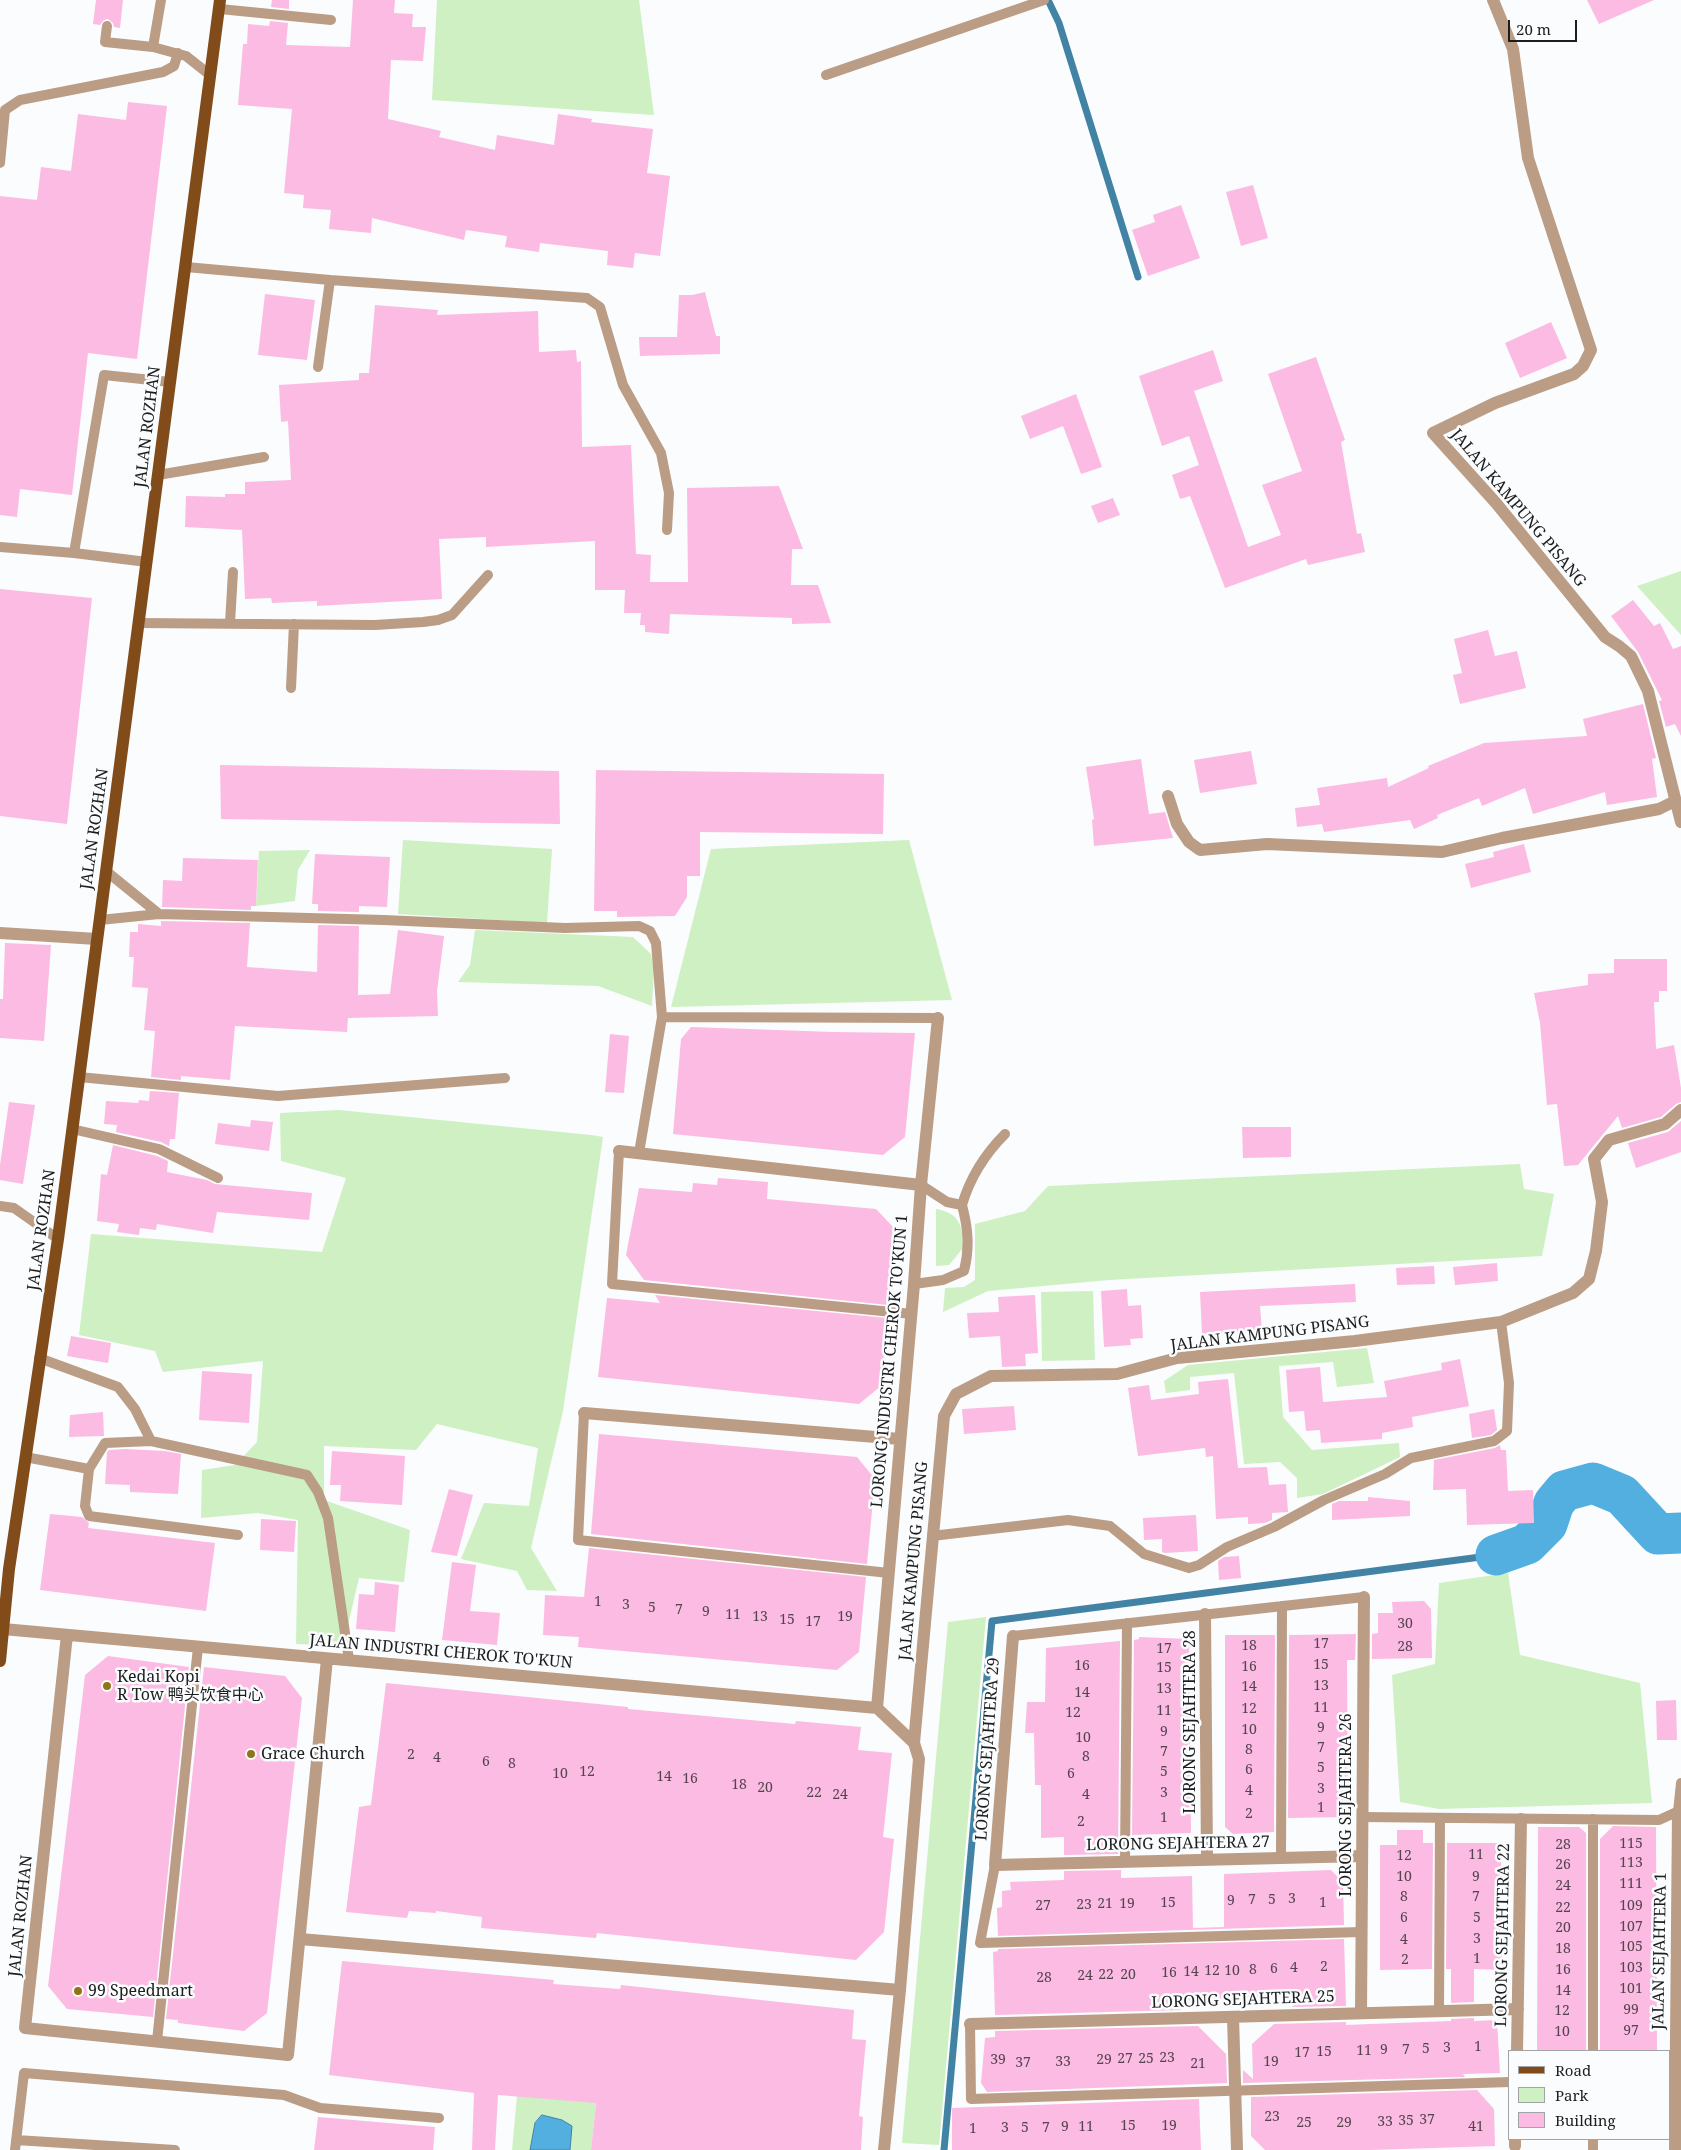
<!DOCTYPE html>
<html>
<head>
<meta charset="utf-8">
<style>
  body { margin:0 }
  #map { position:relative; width:1681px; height:2150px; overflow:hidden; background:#fafcfe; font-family:"Noto Serif",serif }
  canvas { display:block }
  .legend { position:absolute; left:1508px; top:2050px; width:162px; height:90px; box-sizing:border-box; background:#fafcfe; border:1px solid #a1a3a4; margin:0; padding:6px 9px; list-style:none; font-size:15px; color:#1c1d1d }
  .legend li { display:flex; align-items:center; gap:10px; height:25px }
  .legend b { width:25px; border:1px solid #a1a3a4 }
  .scale { position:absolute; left:1508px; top:20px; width:69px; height:22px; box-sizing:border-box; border:2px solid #1c1d1d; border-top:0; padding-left:6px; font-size:15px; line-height:18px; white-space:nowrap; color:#1c1d1d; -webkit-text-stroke:4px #fafcfe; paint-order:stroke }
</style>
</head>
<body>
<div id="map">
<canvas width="1681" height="2150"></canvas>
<ul class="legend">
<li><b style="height:6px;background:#814b1a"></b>Road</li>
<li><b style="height:14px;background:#cef0c3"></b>Park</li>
<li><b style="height:14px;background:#fcbbe3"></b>Building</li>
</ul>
<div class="scale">20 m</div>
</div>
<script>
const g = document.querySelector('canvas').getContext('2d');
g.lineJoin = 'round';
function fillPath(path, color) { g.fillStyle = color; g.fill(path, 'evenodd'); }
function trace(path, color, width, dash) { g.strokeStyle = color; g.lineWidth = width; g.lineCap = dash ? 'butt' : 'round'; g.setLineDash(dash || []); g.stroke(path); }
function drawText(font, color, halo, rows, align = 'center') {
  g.font = font + ' "Noto Serif","Noto Sans SC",serif'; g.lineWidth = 5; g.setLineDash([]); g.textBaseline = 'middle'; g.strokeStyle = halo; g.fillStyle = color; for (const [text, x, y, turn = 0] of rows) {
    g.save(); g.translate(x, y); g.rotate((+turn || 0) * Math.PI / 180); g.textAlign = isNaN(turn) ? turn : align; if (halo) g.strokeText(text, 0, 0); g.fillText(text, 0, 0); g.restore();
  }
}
const green = new Path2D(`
  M437,0H639L654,115L432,100Z
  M1681,571V635L1637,586Z
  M403,840L552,849L547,923L398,914Z
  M909,840L952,1000L671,1007L711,849Z
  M310,850L298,870L295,901L256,906L259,851Z
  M475,930L633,937L651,954L654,969L652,1006L598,986L458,982L470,965Z
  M339,1110L591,1135L603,1137L563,1411L531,1548L557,1591L527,1590L517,1571L461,1559L484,1503L529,1506L538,1448L437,1424L416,1450L324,1446V1500L410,1530L404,1582L359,1578L343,1646L296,1644L298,1520L258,1513L201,1518L202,1470L235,1465L257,1442L263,1361L163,1372L155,1351L79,1335L91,1234L322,1252L346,1178L281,1161L280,1113Z
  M1520,1164L1524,1189L1554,1194L1542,1256L1109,1280L988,1291L943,1312L945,1288L964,1287L975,1280V1224L1025,1211L1048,1186Z
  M936,1209C960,1213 962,1226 964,1247L949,1265L936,1266Z
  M1093,1291L1095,1360L1042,1361L1041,1292Z
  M1367,1348L1374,1383L1337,1387L1333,1362L1279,1366L1283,1417L1312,1450L1399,1443L1400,1457L1323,1494L1297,1498V1478L1280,1462L1244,1464L1234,1373L1190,1377V1390L1166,1393L1164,1381L1188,1365Z
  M1508,1573L1520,1655L1640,1683L1652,1803L1439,1809L1400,1802L1392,1675L1435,1664L1439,1583Z
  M986,1617L939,2145L902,2143L948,1622Z
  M517,2096L596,2102L591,2150H512Z`);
const water = new Path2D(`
  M542,2115L562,2120L572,2126L570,2150H530L535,2123Z`);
const stream = new Path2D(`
  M1048,0L1059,23L1138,277
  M944,2150L992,1621L1496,1555`);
const river = new Path2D(`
  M1496,1555L1527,1544L1547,1524L1554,1503L1564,1491L1593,1483L1622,1495L1658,1534L1681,1533`);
const building = new Path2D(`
  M96,0H123L120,28L114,27L113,23L108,19L104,20L100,25L93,24Z
  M272,0H289V9L271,7Z
  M353,0H395L394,13L413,14L412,27H426L423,61L391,60L388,119L441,131L439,137L495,150L497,135L554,145L558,114L592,119L591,122L653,129L647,173L670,176L660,256L635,253L633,268L607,265L608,251L540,243L539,252L505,247L507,236L466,230L464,240L372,218L371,233L329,229L331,210L303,208L304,195L284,193L292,109L238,105L243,44H247L248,24L269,26L270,21L288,23L286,45L350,47Z
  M1587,0H1654L1599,24Z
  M128,102L167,106L137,359L88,353L72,495L20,489L17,517L0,515V196L37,200L41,167L71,171L78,114L126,120Z
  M1253,185L1268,238L1241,246L1226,192Z
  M1181,205L1200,258L1148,276L1132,230L1155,222L1153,215Z
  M705,292L716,336H720V354L640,356L639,337H677L679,295H692Z
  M265,294L315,300L307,360L258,355Z
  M375,305L438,310L437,315L538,311L539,352L576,350L577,362L581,361L582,447L631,445L636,554L651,555L650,582H688L687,488L779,486L803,549H792L791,585H818L831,623L792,624V618L670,614L669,634L645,632V625H640L641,613H624L625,590H595V541L486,547V537L439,539L442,599L317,606V601L272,603L271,598L245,599L242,530L185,527L186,496L225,497V494H245V482L291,480L288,421L281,422L279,385L359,380V373H369Z
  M1551,322L1567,358L1520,378L1505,343Z
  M1213,350L1223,381L1194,391L1248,547L1281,535L1262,485L1302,471L1268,374L1316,357L1345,440L1341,442L1357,534L1361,533L1365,552L1308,565L1306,559L1225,588L1190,496L1180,499L1172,475L1199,465L1189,436L1162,446L1139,376Z
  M1076,394L1102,467L1081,474L1063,426L1030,439L1021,416Z
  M1113,498L1120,515L1098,523L1091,506Z
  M0,589L92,598L67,824L0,816Z
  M1633,600L1654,626L1660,623L1673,649L1681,646V736L1675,724L1666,727L1659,701L1662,700L1638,652L1611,616Z
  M1488,630L1495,656L1517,651L1526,688L1460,704L1453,675L1462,673L1454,639Z
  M1643,704L1656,758L1652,759L1657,797L1607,805L1605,792L1533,814L1525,788L1482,806L1479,798L1437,815L1438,818L1414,829L1410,820L1324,832L1322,824L1297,827L1295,808L1320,805L1317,788L1387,778L1388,787L1429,768L1428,766L1484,743L1587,736L1583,719Z
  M1251,751L1257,784L1200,793L1194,760Z
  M1141,759L1149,814L1165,812L1173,838L1094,846L1092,820L1094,819L1086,767Z
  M220,765L559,771L560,824L221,819Z
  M596,770L884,774L883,834L700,832V876H687V897L675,916L617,917V911H594Z
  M1524,844L1531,872L1471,888L1465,864L1494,857L1493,852Z
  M315,854L390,857L387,907L359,906V912L318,911V904H312Z
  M183,858L258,860L256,906H251V910L162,907L163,880L182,881Z
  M161,921L250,923L247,967L317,972L318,925L359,926L358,995L390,994L398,930L444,936L437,991L438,1016L348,1018L347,1032L235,1026L230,1080L181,1076V1080L151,1077L155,1031L144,1030L148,988L132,987L134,957H129L130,932H138V924L161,926Z
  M5,943L51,945L44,1041L0,1038V999H3Z
  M1614,959H1667V991H1659V1002H1654L1656,1049L1674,1045L1681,1088V1102L1676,1104L1661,1117L1622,1128L1618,1116L1578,1165L1564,1166L1557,1104L1547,1105L1540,1023L1534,993L1588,985V974L1614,973Z
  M691,1027L833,1032L915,1033L905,1137L883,1155L673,1134L681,1039Z
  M610,1034L629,1036L624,1093L605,1092Z
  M150,1091L179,1093L175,1139H170L169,1146L161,1142L116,1132L117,1125L104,1124L106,1101L138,1103L139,1100L149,1101Z
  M9,1102L35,1105L23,1184L0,1180V1165Z
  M251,1120L273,1122L269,1151L215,1144L218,1123L250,1127Z
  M1681,1121V1152L1636,1168L1628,1143L1668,1132Z
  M1242,1127H1291V1157L1243,1158Z
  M113,1145L157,1156L168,1161L167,1172L207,1180L215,1184L312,1193L309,1220L217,1212L213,1233L157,1224L156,1230L140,1228L139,1235L117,1232L119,1224L97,1221L101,1174L107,1175Z
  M718,1178L768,1182L767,1199L876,1209L894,1228L888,1305L644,1280L626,1255L639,1188L692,1192L693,1183L717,1185Z
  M1497,1263L1498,1281L1455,1285L1453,1267Z
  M1434,1266L1435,1284L1397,1285L1396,1268Z
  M1355,1284L1356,1302L1260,1306L1262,1331L1202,1334L1200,1292Z
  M1127,1289L1128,1306L1141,1305L1143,1338L1130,1339L1131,1345L1104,1347L1101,1291Z
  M655,1295L887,1318L881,1386L859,1404L598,1377L607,1298L660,1303Z
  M1035,1295L1038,1353L1025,1354L1026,1366L1002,1367L1000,1336L969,1338L967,1313L999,1312L998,1297Z
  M71,1336L111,1343L108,1363L67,1356Z
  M1460,1359L1469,1406L1412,1417L1413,1427L1382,1433V1439L1321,1443L1320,1430L1306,1431L1304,1411L1289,1412L1286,1370L1320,1367L1323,1402L1387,1397L1384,1381L1442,1370L1441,1363Z
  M202,1371L252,1374L249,1423L199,1420Z
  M1228,1379L1238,1468L1267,1467L1269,1485L1286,1484L1288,1512L1272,1513V1520L1265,1523L1248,1524V1517L1216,1519L1213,1456L1206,1457L1205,1448L1138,1456L1128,1388L1149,1385L1151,1400L1199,1394L1198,1382Z
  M1014,1406L1016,1430L964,1434L962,1409Z
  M1494,1409L1497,1430L1491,1435L1472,1438L1469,1414Z
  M103,1412L104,1436L69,1437L70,1415Z
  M599,1434L857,1457L875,1479L867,1564L591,1534Z
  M1500,1445L1501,1450H1506L1508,1491L1533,1490L1534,1523L1467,1525L1466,1489L1433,1490L1434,1460L1495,1448Z
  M125,1449L165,1451L181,1454L178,1494L130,1492V1485L105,1484L107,1452L109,1450Z
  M332,1451L405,1456L402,1505L340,1501L341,1485H330Z
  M449,1489L473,1495L457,1556L431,1552Z
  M1368,1497L1410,1501V1516L1332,1520V1504L1339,1501H1368Z
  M50,1514L82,1517L89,1523L88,1528L215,1543L206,1611L40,1590Z
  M1196,1515L1198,1551L1165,1553L1162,1552V1539L1144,1540L1143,1518Z
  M261,1519L296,1521L294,1552L260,1550Z
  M589,1548L866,1577L859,1652L837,1670L578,1647L579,1637L543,1635L545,1595L584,1597Z
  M1239,1556L1241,1578L1219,1580L1218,1561L1224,1557Z
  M452,1562L476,1565L470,1611L500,1613L497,1645L442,1640Z
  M375,1582L399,1585L395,1632L356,1629L359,1594L374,1595Z
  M1424,1601L1431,1609L1432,1658L1372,1659V1634L1378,1633V1613H1393L1392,1602Z
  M1356,1634L1355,1660H1347L1348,1817L1288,1818L1289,1635Z
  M1225,1635H1275L1274,1832L1233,1834L1225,1827Z
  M1139,1637L1189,1639L1191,1833L1132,1835L1134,1640L1139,1639Z
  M1120,1641L1118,1854L1064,1855V1837L1041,1838V1785H1035L1034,1733H1025L1027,1702H1045L1046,1648Z
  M108,1656L189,1667L153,2017L67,2009L48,1986L85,1675Z
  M204,1667L285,1676L302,1698L267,2013L244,2031L178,2023V2020L166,2019Z
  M386,1683L628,1707V1709L795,1724L796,1721L861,1727L858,1750L892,1753L883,1837L894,1839L884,1932L856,1960L597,1933L596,1938L481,1928L482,1917L436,1911V1913L409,1911L407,1918L346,1912L359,1807L371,1805Z
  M1676,1700L1677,1740H1657L1656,1701Z
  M1613,1826L1656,1827L1657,2051H1600V1839Z
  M1538,1827H1579L1586,1833V2051H1537Z
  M1397,1830H1423V1843H1433L1432,1969L1380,1970V1845H1397Z
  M1447,1843H1501L1502,1970L1474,1969V2002L1451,2003V1969H1446Z
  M1121,1870V1878L1192,1876L1193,1928L1224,1927V1874L1331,1870L1343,1882L1344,1925L998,1936L997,1908L1002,1907V1891L1011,1890L1010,1882L1064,1880V1871Z
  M1344,1939L1346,2006L1292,2007L1304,1996L1171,2001L1181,2010L995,2015L993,1952L998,1951V1949Z
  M342,1961L554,1980L553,1984L620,1989L621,1985L854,2010L852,2039L866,2040L859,2116L863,2117L861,2150H591L596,2103L498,2095L495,2150H472L474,2093L329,2075Z
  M1474,2018V2021L1497,2020L1500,2073L1463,2074L1465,2077L1243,2083V2070L1253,2079L1252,2044L1274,2024L1346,2022V2025L1371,2024L1451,2021V2019Z
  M1198,2026L1226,2054L1227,2083L987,2092L981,2083L985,2038L995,2037V2031Z
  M1477,2090L1494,2109L1495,2146L1371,2150H1265L1251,2136V2097Z
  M1199,2099L1201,2150H952V2108Z
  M318,2117L435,2127L433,2150H314Z`);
const lane = new Path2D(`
  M161,0L153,47L186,56L210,75
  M220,9L331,20
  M107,26L105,42L153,47
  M826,75L1044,0
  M0,163L5,110L20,100L163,72L174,66L178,53
  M186,267L330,280L587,298L600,307L623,385L661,453L669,493L667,530
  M318,367L330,280
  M158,475L264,457
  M0,547L74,553L104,375L170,382
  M74,553L147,562
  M139,623L375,625L423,622L438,620L452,615L488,575
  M230,623L233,572
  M291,688L294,624
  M106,871L159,914
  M100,920L159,914L384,920L565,928L639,926L650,931L656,943L662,1017L639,1153
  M662,1017L938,1018
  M79,1077L278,1096L505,1078
  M72,1129L159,1149L218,1178
  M619,1151L612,1284L912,1314
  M921,1185L947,1202L962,1205C970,1178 985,1154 1005,1134
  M0,1206L14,1208L58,1239
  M914,1284L943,1280L964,1271C970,1248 968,1228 962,1205
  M39,1358L118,1387L135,1409L151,1441
  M584,1413L578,1540L889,1573
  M25,1457L89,1469L85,1506L89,1516L238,1535
  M89,1469L105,1443L151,1441L307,1475L318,1492L328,1518L349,1660
  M932,1536L1068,1520L1110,1526L1144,1554L1189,1568L1199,1565L1227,1547L1274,1527L1324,1500L1385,1474L1411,1458L1494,1441L1507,1431L1509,1383L1501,1322
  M1013,1636L1364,1597
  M1678,1812L1681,1783
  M1362,1817L1659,1820L1681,1810
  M1593,1819V2051
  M1281,1858L1282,1606
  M1125,1862L1127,1623
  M995,1865L980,1943L1361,1932
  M1439,2011L1440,1818
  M970,2024L971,2099L1510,2082
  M157,2041L198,1647
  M1593,2139V2150
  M16,2140L175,2150
  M15,2150L24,2073L284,2095L320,2108L439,2118`);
const street = new Path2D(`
  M1493,0L1513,49L1528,158L1591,350L1583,366L1574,374L1495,403L1433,433L1496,503L1605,637L1619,646L1631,656L1648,691L1681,822
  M1168,796L1177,824L1189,842L1200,850L1267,844L1442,852L1502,838L1659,809L1675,801
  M0,933L97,939
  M619,1151L921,1185
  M584,1413L900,1439
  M1205,1614L1207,1860
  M3,1629L877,1708
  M67,1635L25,2028L288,2055L327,1659
  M1013,1636L995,1865L1362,1856
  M877,1708L914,1284L921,1185L938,1018
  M877,1708L914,1743L919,1759L900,1990L884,2150
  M914,1743L944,1416L956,1394L991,1376L1117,1374L1177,1358L1355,1341L1501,1322L1573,1293L1589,1279L1596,1251L1602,1202L1594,1159L1609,1140L1665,1124L1681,1110
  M300,1939L900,1990
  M1361,2013L1364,1597
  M1233,2017L1237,2150
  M970,2024L1518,2009
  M1517,2051L1521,1819
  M1515,2146V2139
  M1675,2150L1678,1812`);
const primary = new Path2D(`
  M0,1661L9,1569L58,1239L220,0`);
const markers = [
  [107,1686,5,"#907419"],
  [251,1754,5,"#907419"],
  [78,1991,5,"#907419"]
];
const numberNames = [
  ["1",598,1602],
  ["3",626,1605],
  ["5",652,1608],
  ["7",679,1610],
  ["9",706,1612],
  ["11",733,1615],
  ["13",760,1617],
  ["19",845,1617],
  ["15",787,1620],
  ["17",813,1622],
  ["30",1405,1624],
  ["17",1321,1644],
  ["18",1249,1646],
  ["28",1405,1647],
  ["17",1164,1649],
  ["15",1321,1665],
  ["16",1082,1666],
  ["16",1249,1667],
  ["15",1164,1668],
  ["13",1321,1686],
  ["14",1249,1687],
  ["13",1164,1689],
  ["14",1082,1693],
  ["11",1321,1708],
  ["12",1249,1709],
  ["11",1164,1711],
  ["12",1073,1713],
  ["9",1321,1728],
  ["10",1249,1730],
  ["9",1164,1732],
  ["10",1083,1738],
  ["7",1321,1748],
  ["8",1249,1750],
  ["7",1164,1752],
  ["2",411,1755],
  ["8",1086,1757],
  ["4",437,1758],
  ["6",486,1762],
  ["8",512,1764],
  ["5",1321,1768],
  ["6",1249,1770],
  ["12",587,1772],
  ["5",1164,1772],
  ["10",560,1774],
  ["6",1071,1774],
  ["14",664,1777],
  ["16",690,1779],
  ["18",739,1785],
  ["20",765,1788],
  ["3",1321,1789],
  ["4",1249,1791],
  ["22",814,1793],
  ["3",1164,1793],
  ["24",840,1795],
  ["4",1086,1795],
  ["1",1321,1808],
  ["2",1249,1814],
  ["1",1164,1818],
  ["2",1081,1822],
  ["115",1631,1844],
  ["28",1563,1845],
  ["11",1476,1855],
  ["12",1404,1856],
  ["113",1631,1863],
  ["26",1563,1865],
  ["10",1404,1877],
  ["9",1476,1877],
  ["111",1631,1884],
  ["24",1563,1886],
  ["8",1404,1897],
  ["7",1476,1897],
  ["3",1292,1899],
  ["7",1252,1900],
  ["5",1272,1900],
  ["9",1231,1901],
  ["15",1168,1903],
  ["1",1323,1903],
  ["21",1105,1904],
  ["19",1127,1904],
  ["23",1084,1905],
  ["27",1043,1906],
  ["109",1631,1906],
  ["22",1563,1908],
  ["6",1404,1918],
  ["5",1477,1918],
  ["107",1631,1927],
  ["20",1563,1928],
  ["3",1477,1939],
  ["4",1404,1940],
  ["105",1631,1947],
  ["18",1563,1949],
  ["1",1477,1959],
  ["2",1405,1960],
  ["2",1324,1967],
  ["4",1294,1968],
  ["103",1631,1968],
  ["6",1274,1969],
  ["8",1253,1970],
  ["16",1563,1970],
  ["12",1212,1971],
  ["10",1232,1971],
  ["14",1191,1972],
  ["16",1169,1973],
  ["22",1106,1975],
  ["20",1128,1975],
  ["24",1085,1976],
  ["28",1044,1978],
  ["101",1631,1989],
  ["14",1563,1991],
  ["99",1631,2010],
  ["12",1562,2011],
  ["97",1631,2031],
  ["10",1562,2032],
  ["1",1478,2047],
  ["3",1447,2048],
  ["5",1426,2049],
  ["9",1384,2050],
  ["7",1406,2050],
  ["11",1364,2051],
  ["15",1324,2052],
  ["17",1302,2053],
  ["23",1167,2058],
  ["27",1125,2059],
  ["25",1146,2059],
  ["39",998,2060],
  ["29",1104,2060],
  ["33",1063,2062],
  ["19",1271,2062],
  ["37",1023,2063],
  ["21",1198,2064],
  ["23",1272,2117],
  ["37",1427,2120],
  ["35",1406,2121],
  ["33",1385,2122],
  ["25",1304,2123],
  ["29",1344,2123],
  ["15",1128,2126],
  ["19",1169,2126],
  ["9",1065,2127],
  ["11",1086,2127],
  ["41",1476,2127],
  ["3",1005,2128],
  ["5",1025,2128],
  ["7",1046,2128],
  ["1",973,2129]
];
const streetNames = [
  ["JALAN ROZHAN",148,427,-83],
  ["JALAN KAMPUNG PISANG",1518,508,50],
  ["JALAN ROZHAN",95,829,-82],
  ["JALAN ROZHAN",42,1230,-82],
  ["JALAN KAMPUNG PISANG",1270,1334,-7],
  ["LORONG INDUSTRI CHEROK TO'KUN 1",890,1361,-85],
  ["JALAN KAMPUNG PISANG",914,1561,-85],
  ["JALAN INDUSTRI CHEROK TO'KUN",441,1652,5],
  ["LORONG SEJAHTERA 28",1190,1722,-90],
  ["LORONG SEJAHTERA 29",988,1749,-86],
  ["LORONG SEJAHTERA 26",1346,1805,-90],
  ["LORONG SEJAHTERA 27",1178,1844,-1],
  ["JALAN ROZHAN",21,1916,-84],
  ["LORONG SEJAHTERA 22",1503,1935,-89],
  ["JALAN SEJAHTERA 1",1660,1951,-89],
  ["LORONG SEJAHTERA 25",1243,2000,-2]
];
const poiNames = [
  ["Kedai Kopi",117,1677],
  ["R Tow 鸭头饮食中心",117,1695],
  ["Grace Church",261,1754],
  ["99 Speedmart",88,1991]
];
fillPath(green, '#cef0c3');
fillPath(water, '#52afdf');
trace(water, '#4283a5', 1);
trace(stream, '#4283a5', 7);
trace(river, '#52afdf', 41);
fillPath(building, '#fcbbe3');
trace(lane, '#bb9c84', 10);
trace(street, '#bb9c84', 12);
trace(primary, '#814b1a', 12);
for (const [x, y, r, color] of markers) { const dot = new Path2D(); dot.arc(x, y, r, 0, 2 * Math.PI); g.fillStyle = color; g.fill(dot); trace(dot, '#fafcfe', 2); }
drawText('14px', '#54444e', null, numberNames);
drawText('16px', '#1c1d1d', '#fafcfe', streetNames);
drawText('16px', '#1c1d1d', '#fafcfe', poiNames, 'left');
</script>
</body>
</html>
